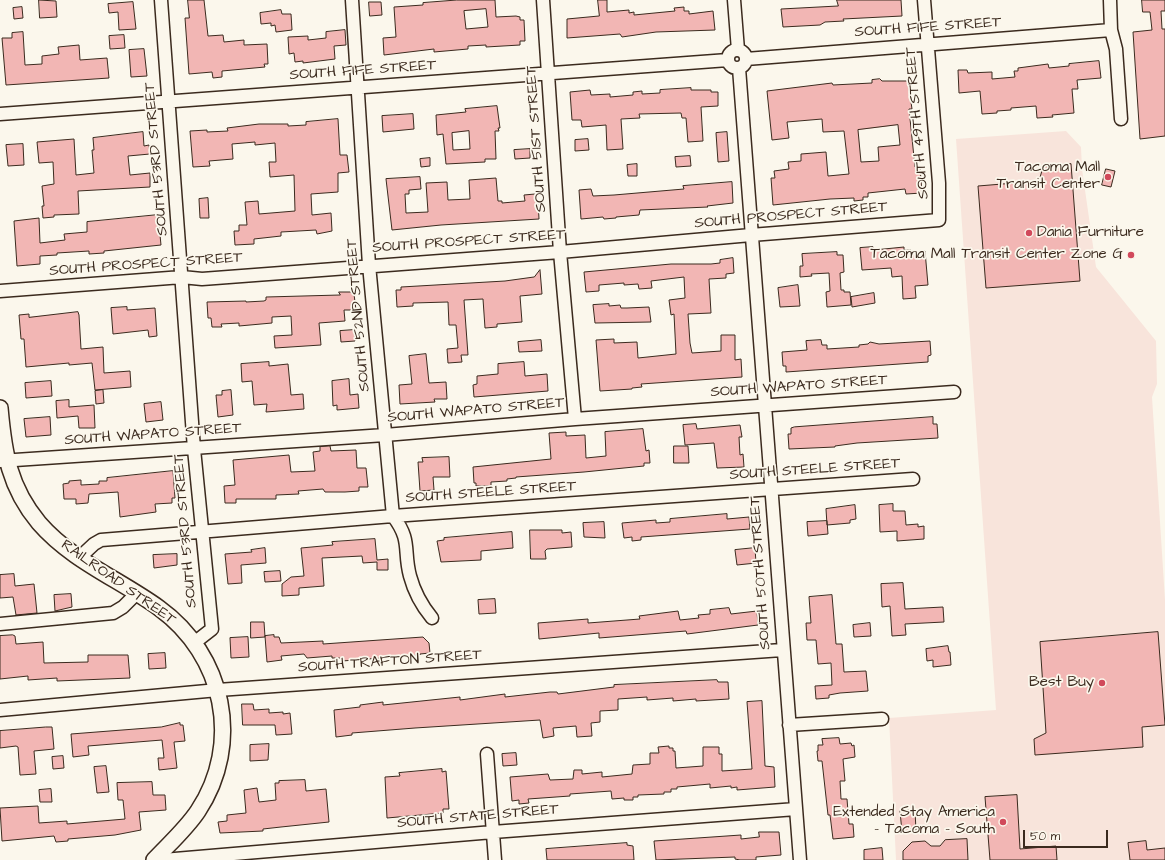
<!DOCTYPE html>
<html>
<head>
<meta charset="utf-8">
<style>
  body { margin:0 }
  #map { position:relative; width:1165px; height:860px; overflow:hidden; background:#fbf7ec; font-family:"Architects Daughter",sans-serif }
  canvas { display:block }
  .scale { position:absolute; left:1023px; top:830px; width:85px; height:18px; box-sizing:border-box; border:2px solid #3b2a1e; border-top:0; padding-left:5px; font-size:12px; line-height:14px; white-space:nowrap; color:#3b2a1e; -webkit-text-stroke:3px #fbf7ec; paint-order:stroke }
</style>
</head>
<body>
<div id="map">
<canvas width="1165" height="860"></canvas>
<div class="scale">50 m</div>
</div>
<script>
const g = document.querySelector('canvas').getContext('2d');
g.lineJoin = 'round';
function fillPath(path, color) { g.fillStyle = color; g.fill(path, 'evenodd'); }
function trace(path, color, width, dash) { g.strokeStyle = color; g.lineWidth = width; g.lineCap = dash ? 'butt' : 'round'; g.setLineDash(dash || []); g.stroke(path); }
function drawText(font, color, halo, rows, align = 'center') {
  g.font = font + ' "Architects Daughter",sans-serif'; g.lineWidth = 3.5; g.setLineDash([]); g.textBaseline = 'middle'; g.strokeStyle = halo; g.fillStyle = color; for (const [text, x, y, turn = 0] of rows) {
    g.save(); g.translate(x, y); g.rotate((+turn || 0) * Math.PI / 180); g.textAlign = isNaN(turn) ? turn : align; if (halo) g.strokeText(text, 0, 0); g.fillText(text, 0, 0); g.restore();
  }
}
const built = new Path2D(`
  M1066,131L1081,147L1082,169L1096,267L1156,341L1157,384L1152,397L1165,600V860H896L889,718L996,710L956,139Z`);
const building = new Path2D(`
  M39,0L56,1L57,17L40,18Z
  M188,0H204L208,36L223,35L224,42L244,40V45L267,44L268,64H264L265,67L222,71V77L213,78L212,72L189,74L185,18H189Z
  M457,0H495L496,17L516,16L520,17V20H524L525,41H520V45L486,47V45L468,46V49L434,52V49L384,55L383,38L396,37L394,7L423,5V3ZM486,9L488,27L466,29L464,11Z
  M598,0H607V12L629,10V13L634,12V15L675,11L674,8L684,7V11H689V14L713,11L715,30L656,32L622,37L620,34L567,38V19L599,16Z
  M837,0H901L902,16L843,19L844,21L825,22L820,25L783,27L781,9L838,6Z
  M1142,0H1165V11H1161L1162,29H1165V136L1140,139L1133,32L1152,30L1150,12H1143Z
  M133,2L136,29L119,30L118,12L109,13L108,4Z
  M369,2H381L382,15L370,16Z
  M22,7L23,18L14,19L13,8Z
  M281,10L282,14H291L292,30L276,32L275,25L271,26V23L261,24L260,13Z
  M345,30L346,45L334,46L335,59L303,63V61L295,62L294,53L289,54L288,37L308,36V40L326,38V32Z
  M23,32L25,65L42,64V56L59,54L58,47L79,45L80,60L107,58L109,78L6,85L2,38H12V33Z
  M124,35L125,48L110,49L109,36Z
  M144,49L147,76L131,77L129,50Z
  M1099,61L1101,78L1077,80L1078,89H1072L1074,113L1052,115L1053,117L1037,118L1036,106L1011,108V110L997,111V113L982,114L980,91L959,93L958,70H967L968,73L992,72V79L1015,77L1014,71H1018V68L1048,64L1049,68L1069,66V64Z
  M880,79L882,81H908L912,109H909L915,167H920L922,193L906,194L905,189L868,193V197H863V200L854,201V198L830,199L773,205L771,178H775L774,171L789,169L788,162L801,161V154L826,152L828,176L849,174L844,131L823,132L822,119L787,122L789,138L772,140L767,91L832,83L833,85L872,83V80ZM898,125L900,145L878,147L879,161L861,162L858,130Z
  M691,88V90H711V92H718V106L701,107L703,141L688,142L686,118H682L681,113L639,114L640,118L621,119L623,149L607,150L606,125L582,127L581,120H572L570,92L590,90L591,95L610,94V97L633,95V92L642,91V94L660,93V90Z
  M497,106L500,128H498L499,131H495L496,159H485V162L446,164L443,134L437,135L436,115L466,112L465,109ZM469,131L470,149L453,150L452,133Z
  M413,114L414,129L383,132L382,116Z
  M338,119L340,155H347L349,172L338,173V192L311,194L312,215L331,213L332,231L317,234L316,230L281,232V236L254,239V244L235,245L234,231H239V225H247L245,202L258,201L259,214L295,211L294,175L270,177L269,162H276L275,143L255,145V142L232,144L233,159L209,161L210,166L193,167L190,131L207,130V132L228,131L227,128L259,124H288V126L306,125V122Z
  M143,132L144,146L149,145L150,154L128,156L130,175L150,173V187L78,191L79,214L54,215V217L43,218L42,206H44L42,186L54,184L53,162L39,163L37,142L74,139L76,175L94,173L92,150H94L93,138Z
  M727,132L729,161L718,162L716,133Z
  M588,139L589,150L575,151V140Z
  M23,144L24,165L8,166L6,145Z
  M530,149V158L515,159L514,150Z
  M690,156L691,166L676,167L675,157Z
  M430,158V166L421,167L420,159Z
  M637,164V176H628L627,165Z
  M1071,164L1080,281L986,288L978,186L1039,181L1043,167Z
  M1106,169L1115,171L1111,187L1102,185Z
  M420,177L421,189L409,190V194H405L406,213L428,212L426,183L447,182L448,200L470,199L469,180L496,178L498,201H502V203L525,201L524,195L535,194L536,200H538L539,219L441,225L392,230L386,179Z
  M732,182L733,203L707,206L708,207L640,210L639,215L616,217V218L604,219L603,217L581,219L579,190L591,189L593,196L614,195L684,189L683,186Z
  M208,198L209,218H200L199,199Z
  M158,215L161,245L104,251V253L89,254V251L57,253V255L40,256V264L17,266L14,221L39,218L40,243L65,240L64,234L87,232V222Z
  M873,247L874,250L904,247V250H911L912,252L925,251L928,285L915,286L916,298L903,299L902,276L892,277L891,268L862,270L860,248Z
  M837,252V255H843L844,272L840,273L841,290H844V292H850L851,305L827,307L826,292L830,291L829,273L811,274L812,276L800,277V266H803L802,254Z
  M733,258L734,273L726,274V278L709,279L711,313L688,314L690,343L692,353L721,351V335H735V360L741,359L742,377L641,384L642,387L632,388V389L600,391L596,340L614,339V343L637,342L638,358L676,354L674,314L671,315L669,300L685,298L684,277L651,281L652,288L639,289L638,284L624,285V283L599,285V291L586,292L584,272L671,264H711L720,263V260Z
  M540,270L542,294L520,296L522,322L497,324V327L485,328L483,299L464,300L468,355H461L462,362L448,363L447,349L458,348L456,325H449L448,302L413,303V306L397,307L396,290H401V287L505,281L534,277Z
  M798,285L800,306L780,307L778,288Z
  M339,292H351L352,294H354L356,310H344L345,321L319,323L321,345L275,348L274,336L292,335L291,316L272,317V323L239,326V323L221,324L222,327H212L211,318H208L207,302L246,301V302L264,301L266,300V297L340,295Z
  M874,293L875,303L852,307L851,297Z
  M609,304V306L620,305L621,308H627L649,307L651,322L595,323L593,305Z
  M127,307V310L155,308L157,336L149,337L148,330L113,334L111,308Z
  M78,312L79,315L81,349L103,347L104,373L130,371L131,387L95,390L92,363L69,365V363L26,367L24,339H21L19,315L29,314V317Z
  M354,330L355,341L341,342L340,331Z
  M541,340L542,351L519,352L518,342Z
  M821,340L822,345H827V349L859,347V345L868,344L870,342L879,344L930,341L931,355L928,356V362L786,372V366H783L782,352L807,350L806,341Z
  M426,354L429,383L446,382L447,399H434L435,402L400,404L399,385L412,384L409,356Z
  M269,362V366L288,364L291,395L303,394L304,409L266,412L267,404L254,405L252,381L242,382L241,364Z
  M524,362L525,376L547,374L548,391L474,397L473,385L477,384V376L498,374V364Z
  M349,379L350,395L358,394L359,408L337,410V405L333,406L332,381Z
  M51,381L52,396L26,398L25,383Z
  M103,390L104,403L96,404L95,391Z
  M231,390L233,415L218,417L216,395H222V391Z
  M69,400V407L94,405L95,428H79L78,416L57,418L56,401Z
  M161,402L163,420L146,422L144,404Z
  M50,417L51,435L26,437L24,419Z
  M933,417V424H937L938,438L857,443L835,446V447L789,449L788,434H791V428L794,427Z
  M696,424L697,429L740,425L742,437H739L740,455L743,454L744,467L717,468L714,443L685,445L683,425Z
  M643,429L646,451L649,450L650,463H644V466L584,472L516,477V478L507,479V481L491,482V486H476V483H474L473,467L551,459L549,433L566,432V436L585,435L586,458L606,456L605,432Z
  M330,446L331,451L356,450L357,468H366L368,487H359V491L345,492H325L323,489L298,491L299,494L276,495V499H236V503H225L224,486L235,485L233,460L289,455L291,472L315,471L313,452L320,451V447Z
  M674,446H688L689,463H674Z
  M449,457L450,477H433L434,490L420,491L418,462H423L422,458Z
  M173,471L175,498H172V503L155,504L156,512L120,517L118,492L89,494L88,503L76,504V499H64L63,484L69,483V481L81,480V485L99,484V481H107V478Z
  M893,504V511H905L906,525L918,524V527L924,526V539L897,541V531L880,532L879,505Z
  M855,505L856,519L850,520V523L827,525L826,509Z
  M727,514V519L749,517L750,529L641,537V540L632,541V537L624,538L622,523L656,520V523L670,522V519Z
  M827,521L828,534L808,536L807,522Z
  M604,522L605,538L584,537L583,523Z
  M530,530H562V533L571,532L572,547L547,549L545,551L546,559H531Z
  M512,532L513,548L481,551V560L441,562L437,541L444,540V538Z
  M375,539L377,560L388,559V570H377V562L363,563L362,556L322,558L324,586L299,588V595L282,596V584L291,577L304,576L301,548L333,545L332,542Z
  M265,548L266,563L241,565L242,583L228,584L225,554L252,552L251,550Z
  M755,548L756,563L737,565L735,550Z
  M177,554V565L154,568L153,555Z
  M280,571L281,581L265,582L264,572Z
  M14,574L15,586L34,584L37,613L16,615L13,597L0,598V575Z
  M903,583L905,609L943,607L944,622L905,624L906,635L892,636L890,606L882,607L881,584Z
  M71,594L72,607L55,611L54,595Z
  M832,595L836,644H842L844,672L866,671L868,691L840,693L829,695V698L816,699L815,686L832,685L831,663L818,664L816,640H807L806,623H811L809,597Z
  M495,599L496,613L479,614L478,600Z
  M729,608L731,614L757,611L758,625L687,634L686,631L599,638V633L539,639L538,623L588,619V623L640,619L639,616L678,611L680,620L699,618L698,615L710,614V610Z
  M251,622H264L265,637L251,638Z
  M870,623L871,636L854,637L853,625Z
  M1158,632L1165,725L1142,727L1143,747L1035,755L1034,739L1046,733L1040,642Z
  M13,635L15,636L16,644L43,642L44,663L88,662V655H128L130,678L57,681V678L28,680V676L0,679V636Z
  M274,635V637H279L281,643L323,641V644L423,637L429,643L430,653L420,654V655L342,661V658H332V656L307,658L304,654L281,656L282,660L267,662L265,636Z
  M248,637L249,657L231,658L230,638Z
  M948,646L949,652H950L951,665L933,667V660L927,661L926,649Z
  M165,653L166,668L149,669L148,654Z
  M717,680L718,682H728L729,699L696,701V699L673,701V698L647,700V697L618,699V710L600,711V722L591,723L592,736L577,737L576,726L553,728L554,736L543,738L540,720L415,728L352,733V735L336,737L334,710L360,707V705L383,702V705L460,697V700L505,694V697L550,692H557L558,694L614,687V685Z
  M762,701L765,766L774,767L775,787L737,790V787L731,788V786L710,788V784L677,787V789H671V792H664V794L638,795V797H633V800H624V798L612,799L611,791L570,794V796L528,799L529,803L519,804V800L512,801L510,777L548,774L550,780L573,779L574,770H582V774L602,772V777L632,774L633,765L650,764V753H659L658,747L669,746V748H673V751H675L676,768L703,766V747H719V754H722V771L752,769L747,702Z
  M242,704H253L254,710L269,709V713L283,712V714L290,713L292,734L276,735L275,725H243Z
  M180,723V725H183L185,741L174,742L177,768L159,770L158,758H164L162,740L88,746L89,755L73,757L71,734L161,727Z
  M46,727H52L54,749L34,751L36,774L20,775L18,747L16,746L0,748V731Z
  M839,738L840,744L851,743L852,746L854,745L855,757L843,759L845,781H840L841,799H847L849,824H853L854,837L833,839L830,815H828L822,761H818L817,751H818V745H823L822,739Z
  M269,744L268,760L250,761V745Z
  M516,753L517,765L503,766L502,754Z
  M63,756L64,768L53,769L52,757Z
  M106,766L109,792L97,793L94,767Z
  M442,769V772L446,771L449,809H443V813L387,818L385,777L400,776L399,773Z
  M305,780L306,791L326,789L329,822L281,827L263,829V831L220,833L218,822L227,821V815L246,813L244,790L257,788L259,802L276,800L275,783H279V781Z
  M152,782L153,795H165L166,810L139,812L141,830L115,835L68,839V841L56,842L54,836L2,841L0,808L38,806L39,823L67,821V824L125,819L123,800H118L117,783Z
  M51,789L52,802H40L39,790Z
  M1017,795L1020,849L1056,846L1057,860H990L985,797Z
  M915,810L916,831L902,832L900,811Z
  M759,832H779L781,855L756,857V860H740L735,859V857L656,860L654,841L741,835V839L759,837Z
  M967,839L968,860H903V851L912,842L925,841L931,846H940L945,840Z
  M1146,841L1147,850L1165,848V860H1130L1128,843Z
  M627,843V845L633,846L634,860H547L546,849Z
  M882,848L883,860H864V850Z`);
const minor = new Path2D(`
  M161,0L194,449L212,629L194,643
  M352,0L369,265L393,516C412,541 403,550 410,576C414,591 422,606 432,618
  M543,0L560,252L575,419
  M734,0L738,50
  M1110,0L1111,30L1116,49L1121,119
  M728 59a9 9 0 1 1 18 0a9 9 0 1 1-18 0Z
  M746,59L1111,30
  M739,68L800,860
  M0,114L728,60
  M0,291L182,277L202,279L560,252L751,235L939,220V183L924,0
  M0,461L385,435L575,419L954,392
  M79,558L94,544L101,540L393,516L913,479
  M0,624L113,613L123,607L137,593
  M0,710L218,690L782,650
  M789,725L882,719
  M487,754L495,860
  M163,860L493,832L796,809`);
const tertiary = new Path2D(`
  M0,408C4,453 9,487 39,523C72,561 119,579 159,608C224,655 243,743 198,811C186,829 169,844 154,860`);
const markers = [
  [1108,177,4,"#d1495b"],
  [1029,233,4,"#d1495b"],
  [1131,255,4,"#d1495b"],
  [1102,683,4,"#d1495b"],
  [1003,822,4,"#d1495b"]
];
const streetNames = [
  ["SOUTH FIFE STREET",928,28,-4],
  ["SOUTH FIFE STREET",363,71,-4],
  ["SOUTH 49TH STREET",918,123,-95],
  ["SOUTH 51ST STREET",537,139,-94],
  ["SOUTH 53RD STREET",157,159,-95],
  ["SOUTH PROSPECT STREET",791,216,-5],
  ["SOUTH PROSPECT STREET",469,242,-4],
  ["SOUTH PROSPECT STREET",146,265,-4],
  ["SOUTH 52ND STREET",359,315,-95],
  ["SOUTH WAPATO STREET",799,387,-4],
  ["SOUTH WAPATO STREET",476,411,-5],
  ["SOUTH WAPATO STREET",153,435,-4],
  ["SOUTH STEELE STREET",815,470,-4],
  ["SOUTH STEELE STREET",491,493,-4],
  ["SOUTH 53RD STREET",186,531,-95],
  ["SOUTH 50TH STREET",761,573,-94],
  ["RAILROAD STREET",118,583,35],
  ["SOUTH TRAFTON STREET",390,662,-4],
  ["SOUTH STATE STREET",478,817,-5]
];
const poiNames = [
  ["Tacoma Mall",1100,168],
  ["Transit Center",1100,185],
  ["Dania Furniture",1037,233,"left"],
  ["Tacoma Mall Transit Center Zone G",1123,255],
  ["Best Buy",1094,683],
  ["Extended Stay America",995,813],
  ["- Tacoma - South",995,830]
];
fillPath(built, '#f8e4db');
fillPath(building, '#f2b6b4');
trace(building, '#3b2a1e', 1);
trace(minor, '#3b2a1e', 15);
trace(tertiary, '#3b2a1e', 18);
trace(minor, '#fbf7ec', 12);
trace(tertiary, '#fbf7ec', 15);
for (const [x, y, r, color] of markers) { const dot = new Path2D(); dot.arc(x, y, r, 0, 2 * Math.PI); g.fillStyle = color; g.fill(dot); trace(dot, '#fbf7ec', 1.5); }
drawText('15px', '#3b2a1e', '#fbf7ec', streetNames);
drawText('15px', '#3b2a1e', '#fbf7ec', poiNames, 'right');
</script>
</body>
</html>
